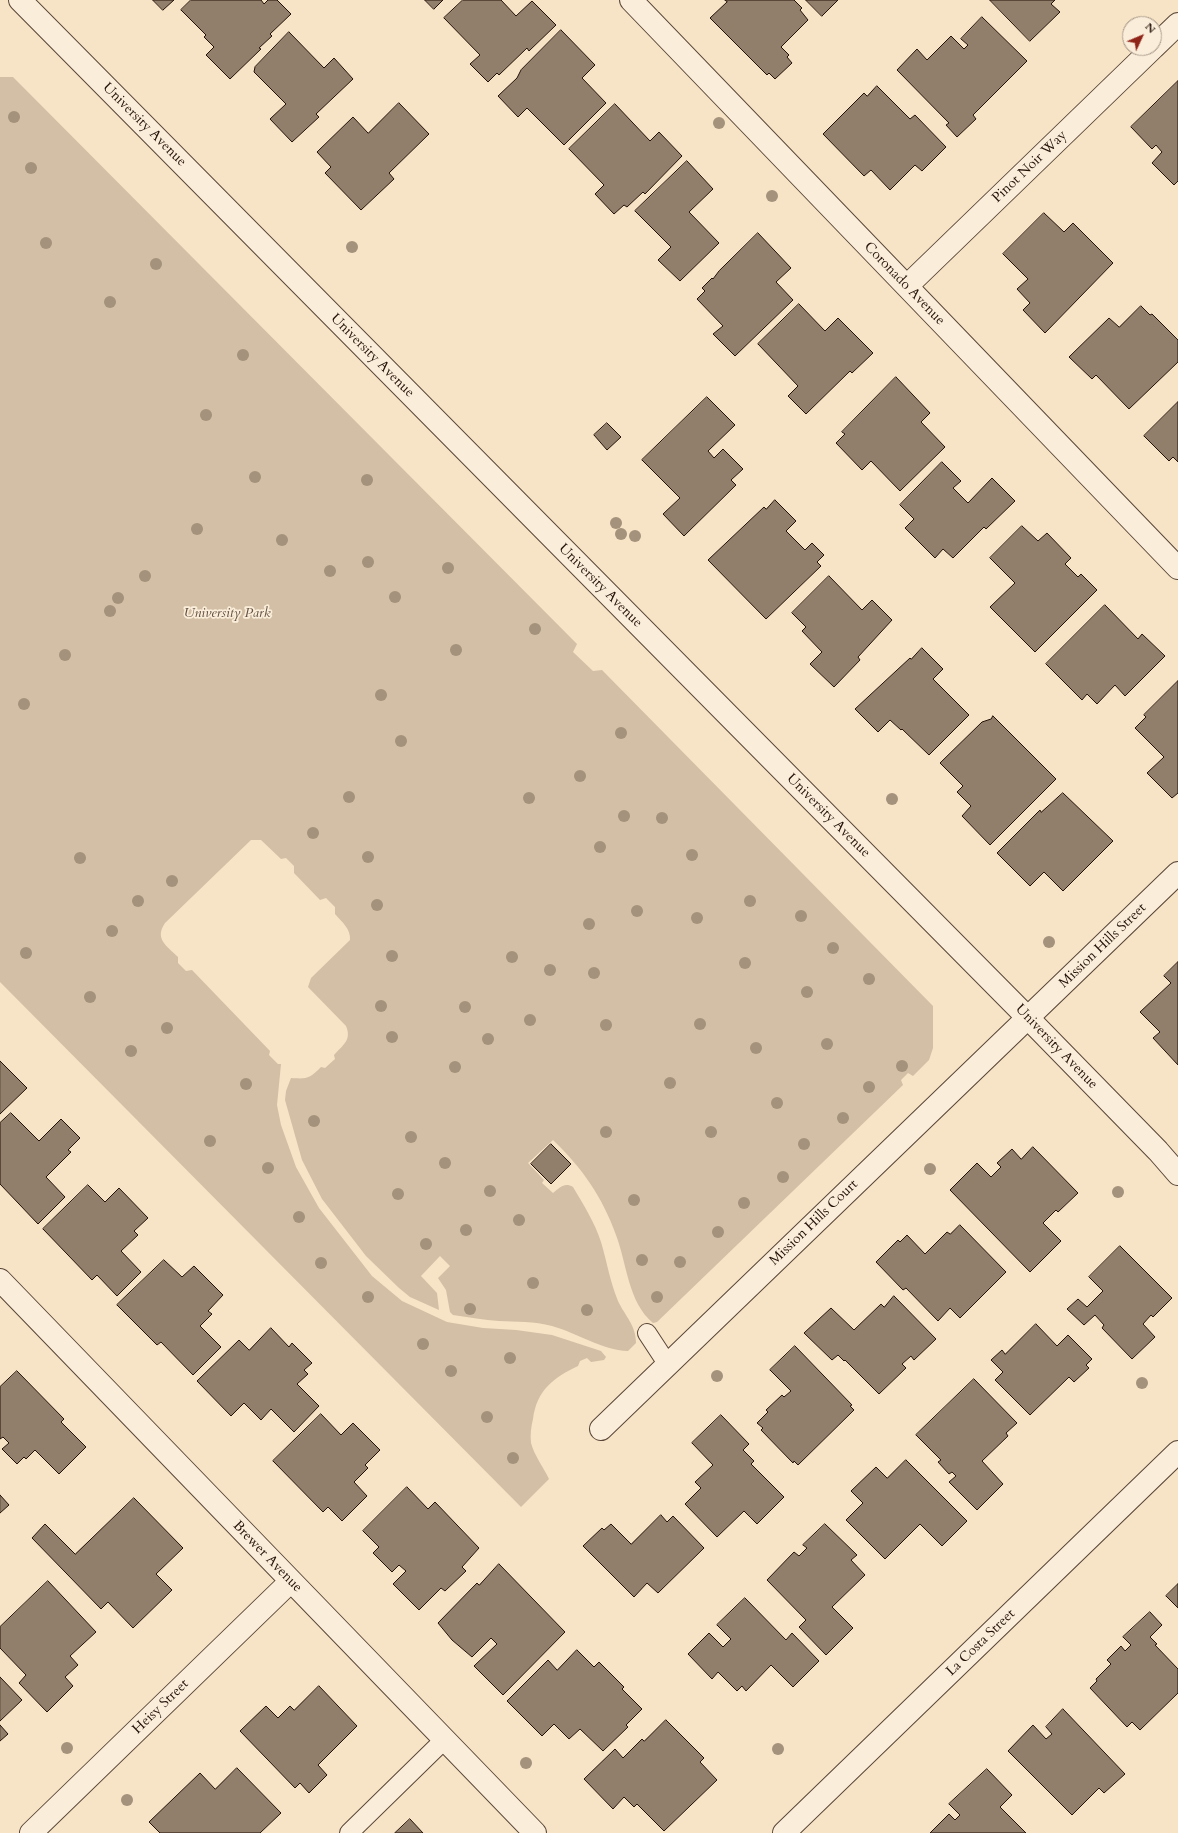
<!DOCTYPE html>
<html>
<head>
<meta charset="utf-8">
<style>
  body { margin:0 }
  #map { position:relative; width:1178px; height:1833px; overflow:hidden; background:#f7e3c5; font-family:Cardo,serif }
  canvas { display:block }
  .north { position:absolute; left:1122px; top:16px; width:40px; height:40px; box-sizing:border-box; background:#faedd9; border:1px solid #a49586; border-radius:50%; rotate:46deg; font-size:11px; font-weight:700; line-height:16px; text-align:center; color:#241209 }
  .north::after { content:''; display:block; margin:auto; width:14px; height:18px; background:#8f2418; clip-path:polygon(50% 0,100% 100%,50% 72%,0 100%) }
</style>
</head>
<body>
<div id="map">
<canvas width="1178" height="1833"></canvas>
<div class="north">N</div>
</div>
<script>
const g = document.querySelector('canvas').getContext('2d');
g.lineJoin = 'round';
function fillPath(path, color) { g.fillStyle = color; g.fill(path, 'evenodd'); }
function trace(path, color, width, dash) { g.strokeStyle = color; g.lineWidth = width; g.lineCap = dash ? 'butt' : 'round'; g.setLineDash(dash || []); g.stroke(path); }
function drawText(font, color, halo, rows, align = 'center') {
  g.font = font + ' Cardo,serif'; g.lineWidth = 3.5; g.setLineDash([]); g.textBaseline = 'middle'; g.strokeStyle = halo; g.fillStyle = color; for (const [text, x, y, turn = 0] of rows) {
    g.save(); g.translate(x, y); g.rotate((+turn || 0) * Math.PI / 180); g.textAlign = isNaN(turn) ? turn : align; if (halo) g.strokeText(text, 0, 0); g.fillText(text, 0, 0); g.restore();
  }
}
const green = new Path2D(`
  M0,77H13L577,644L573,652L593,671L602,670L933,1006V1048L929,1060L913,1076L908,1073L901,1080L903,1085L657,1322L653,1323C628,1302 627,1264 616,1235C602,1196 582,1168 553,1140L528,1163L544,1180L542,1183L553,1193C560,1188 564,1182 573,1187C583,1204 595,1223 601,1242C607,1262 610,1282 618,1301C625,1316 636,1325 636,1343L628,1351C602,1350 577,1333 552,1326C534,1321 517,1322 499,1321C484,1320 469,1317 453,1315L450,1312L446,1290L438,1278L450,1266L440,1256L421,1276L437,1293L439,1310L410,1297L399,1288L366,1256L322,1199L302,1160L285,1100L286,1091L291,1078C307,1079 309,1079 321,1067L325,1068L335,1059L334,1055C343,1045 352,1040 346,1026L308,987L311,978L350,940C351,929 342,922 335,914V907L326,898L320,900L294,873V866L286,858L281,859L261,840H251L165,923C154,939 167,946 178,957V963L186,971L192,970L270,1051L269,1055L278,1064H281L277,1105L281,1125L296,1167L319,1208L372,1276L402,1301L447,1322L483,1328L516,1330L552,1335L601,1351L606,1357L604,1360L591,1362L587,1358L580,1361L578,1366C553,1378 537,1390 533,1419C531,1427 530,1435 531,1443C534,1455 544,1468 549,1479L521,1507L0,982Z`);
const building = new Path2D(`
  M153,0H174L163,10Z
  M191,0H261L264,4L268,0H277L291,14L270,34L272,36L259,48L261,49L230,79L206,55L214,47L204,37L206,35L181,10Z
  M425,0H443L434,9Z
  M463,0H501L516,16L532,1L556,25L529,51L527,48L499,75L497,73L488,82L470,64L480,55L444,18Z
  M725,0H794L802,8L800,10L808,20L781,47L789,55L787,57L792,63L775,79L769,73L767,75L710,18L727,2Z
  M806,0H838L822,16Z
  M990,0H1055L1051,4L1060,12L1030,41Z
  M982,17L1027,61L973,115L976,119L957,137L946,125L949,123L897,70L917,49L927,60L951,36L964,49L968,45L961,39Z
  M561,30L595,65L582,78L606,103L564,145L527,108L518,117L498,96L517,78L521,70Z
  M289,32L324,68L334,58L353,79L316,114L319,117L292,142L270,119L286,104L254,72L255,67Z
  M1178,81V181L1174,185L1152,163L1162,152L1156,145L1152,149L1131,127Z
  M877,86L910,119L915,115L946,147L922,171L915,165L890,190L871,170L864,176L823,134L864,93L867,96Z
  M399,103L429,134L389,173L394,179L361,210L325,173L331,167L317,152L353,117L368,133Z
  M615,104L650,141L659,132L682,156L645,194L643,192L627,207L624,205L614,214L595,194L604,185L569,149Z
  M687,161L713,189L689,212L719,243L680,281L658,260L671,247L635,211Z
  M1044,213L1064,232L1073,223L1113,263L1045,333L1023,310L1030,303L1017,289L1028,279L1003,254Z
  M758,233L791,268L776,282L793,300L735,356L713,334L723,326L697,299L705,291L702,288L712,278L713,279L719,271Z
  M799,304L825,331L838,318L873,353L852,373L850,371L806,414L788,396L798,386L758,344Z
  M1141,306L1150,315L1152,314L1178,340V362L1129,409L1096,375L1092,379L1069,357L1109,318L1119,327Z
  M896,377L930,413L921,422L945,447L900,491L871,461L862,470L836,443L845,434L842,432Z
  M707,397L735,425L708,451L714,458L723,449L743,469L731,480L736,485L684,536L663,514L680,498L642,460Z
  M1178,402V462L1173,457L1169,461L1144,436Z
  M607,423L621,437L607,450L594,435Z
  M942,462L961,481L953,488L968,503L992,478L1015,501L986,529L984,527L953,558L943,549L935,558L905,528L914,519L900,505Z
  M775,500L796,521L786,531L805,550L812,543L824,555L817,562L821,566L766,619L708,560L764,507L766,509Z
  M1022,526L1038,541L1047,533L1071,558L1065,564L1078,577L1081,574L1097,590L1035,652L990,607L1015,583L990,558Z
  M829,576L862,610L872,600L892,620L858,657L860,660L834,687L810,664L822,652L802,631L806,627L792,613Z
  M1105,605L1138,639L1142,634L1165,656L1125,696L1115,685L1097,704L1087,694L1082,700L1046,664Z
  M922,648L943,669L933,679L969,715L929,755L902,729L901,730L890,720L878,732L855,709L910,658L911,659Z
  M1178,681V793L1172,798L1147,773L1164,757L1135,728L1146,717L1144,715Z
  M993,716L1056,779L990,845L962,816L971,806L957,792L963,786L940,763L982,722L991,719Z
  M1063,793L1113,841L1063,891L1044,872L1030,886L997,853L1040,810L1041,812Z
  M1178,962V1065L1153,1038L1160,1032L1140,1012L1171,983L1164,976Z
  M0,1061L27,1088L0,1114Z
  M11,1113L39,1141L61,1119L80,1138L68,1150L71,1152L46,1177L65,1197L38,1224L0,1184V1123Z
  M551,1144L571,1164L551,1184L531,1164Z
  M1033,1147L1078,1193L1058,1212L1056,1210L1043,1223L1061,1241L1030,1272L950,1190L977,1163L991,1177L1001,1167L997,1163L1012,1149L1021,1159Z
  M88,1185L105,1202L119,1188L148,1218L134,1231L138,1235L121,1251L141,1272L117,1296L97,1275L92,1280L43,1229Z
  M960,1225L1006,1272L960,1318L950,1308L938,1321L906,1288L903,1290L876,1262L898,1240L900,1242L907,1235L925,1254L947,1232L950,1234Z
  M1120,1246L1172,1298L1153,1317L1151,1315L1143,1324L1155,1337L1132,1359L1102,1328L1104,1325L1095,1315L1084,1325L1067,1309L1078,1299L1087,1307L1103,1291L1089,1277Z
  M164,1260L182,1277L194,1266L223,1295L208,1311L212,1314L200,1326L221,1347L193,1375L161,1342L157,1345L117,1305Z
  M894,1296L936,1339L914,1360L911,1356L902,1364L906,1368L879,1394L845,1360L844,1361L838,1355L832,1360L804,1333L831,1308L854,1330L881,1304L884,1307Z
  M1036,1324L1057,1346L1068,1335L1092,1359L1086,1365L1089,1368L1074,1382L1069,1377L1030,1415L995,1380L1003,1372L991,1360L1002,1350L1005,1354Z
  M271,1328L289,1347L292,1343L312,1363L304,1370L308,1374L297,1384L319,1406L294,1432L271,1409L261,1420L244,1403L231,1416L197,1381L239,1340L249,1350Z
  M795,1346L852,1405L850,1406L854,1410L798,1465L794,1461L793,1463L761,1430L763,1428L757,1423L768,1412L766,1410L782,1395L784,1397L791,1391L770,1370Z
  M17,1371L64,1419L61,1422L86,1447L59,1474L35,1450L26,1459L24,1457L17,1464L2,1449L9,1443L3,1437L0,1439V1387Z
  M974,1379L1017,1423L1006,1433L1008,1436L982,1461L1003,1484L977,1510L949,1482L956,1476L952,1472L949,1474L938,1462L941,1460L916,1435Z
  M321,1414L341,1435L353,1423L380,1450L365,1465L368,1468L354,1482L367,1496L342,1521L328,1507L323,1512L273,1461Z
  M721,1415L749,1444L743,1450L754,1461L751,1464L784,1497L757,1524L744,1511L717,1537L685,1504L701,1488L695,1482L713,1465L692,1443Z
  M906,1460L967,1521L942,1546L920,1524L885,1559L846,1520L863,1503L851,1491L876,1467L887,1478Z
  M407,1487L428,1509L435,1502L479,1548L462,1567L466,1571L445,1591L441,1588L419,1610L393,1584L406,1571L399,1565L392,1572L373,1553L379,1547L363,1531Z
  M0,1495L9,1505L0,1513Z
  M134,1498L183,1548L156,1574L172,1590L133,1628L108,1602L101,1609L32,1538L45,1524L75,1554Z
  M661,1515L667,1522L673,1516L704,1548L658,1593L647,1583L634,1597L583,1546L602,1528L604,1530L611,1524L631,1544Z
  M825,1524L857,1555L851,1560L865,1575L832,1607L853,1628L826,1655L799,1627L806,1620L767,1580L794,1552L799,1556L807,1548L803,1545Z
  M499,1564L565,1632L503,1695L474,1666L497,1644L491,1638L472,1657L452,1640L438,1623L477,1583L479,1585Z
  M48,1581L96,1632L70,1656L78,1665L65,1677L73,1686L47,1712L19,1683L26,1675L0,1648V1627Z
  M1178,1584V1608L1166,1596Z
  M745,1598L786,1640L792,1633L819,1661L793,1687L771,1665L746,1691L742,1686L737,1691L718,1672L712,1679L688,1654L709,1633L723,1647L731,1639L717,1625Z
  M1150,1612L1162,1625L1150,1637L1157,1644L1155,1645L1178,1669V1693L1140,1730L1132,1722L1127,1727L1090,1688L1097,1681L1096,1679L1111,1664L1107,1660L1121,1646L1125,1651L1131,1645L1123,1637Z
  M577,1650L594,1667L599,1662L624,1687L622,1689L642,1709L626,1725L628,1727L603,1751L580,1729L569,1739L554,1724L542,1736L507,1701L548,1660L557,1670Z
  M0,1677L22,1700L0,1721Z
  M319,1686L357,1726L318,1765L327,1775L309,1793L300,1783L295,1788L240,1731L266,1706L278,1718L290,1706L294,1710Z
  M1063,1709L1125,1774L1104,1793L1099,1788L1072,1815L1008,1751L1033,1725L1046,1739L1052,1734L1046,1727Z
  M666,1720L704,1758L700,1762L717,1780L664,1831L637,1804L634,1807L624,1797L613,1809L584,1779L615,1749L623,1758L642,1739L644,1741Z
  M0,1725L8,1734L0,1741Z
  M237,1768L281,1813L260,1833H160L149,1822L200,1773L215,1789Z
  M987,1769L1012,1795L1000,1807L1026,1833H930L949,1814L955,1820L960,1815L949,1804Z
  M410,1819L423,1833H395Z`);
const service = new Path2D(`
  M647,1333L668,1365
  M349,1833L444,1740`);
const minor = new Path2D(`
  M631,0L1178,568
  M1154,47L1178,24
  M907,286L1153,48
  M0,1280L535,1833
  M601,1429L1178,873
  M31,1833L291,1581`);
const tertiary = new Path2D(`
  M20,0L1028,1018L1158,1151L1178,1174
  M784,1833L1178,1452`);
const trees = [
  [14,117],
  [719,123],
  [31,168],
  [772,196],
  [46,243],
  [352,247],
  [156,264],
  [110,302],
  [243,355],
  [206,415],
  [255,477],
  [367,480],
  [616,523],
  [197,529],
  [621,534],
  [635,536],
  [282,540],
  [368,562],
  [448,568],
  [330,571],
  [145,576],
  [395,597],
  [118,598],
  [110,611],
  [535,629],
  [456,650],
  [65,655],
  [381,695],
  [24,704],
  [621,733],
  [401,741],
  [580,776],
  [349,797],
  [529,798],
  [892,799],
  [624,816],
  [662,818],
  [313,833],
  [600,847],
  [692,855],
  [368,857],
  [80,858],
  [172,881],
  [138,901],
  [750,901],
  [377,905],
  [637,911],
  [801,916],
  [697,918],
  [589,924],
  [112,931],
  [1049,942],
  [833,948],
  [26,953],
  [392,956],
  [512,957],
  [745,963],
  [550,970],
  [594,973],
  [869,979],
  [807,992],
  [90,997],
  [381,1006],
  [465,1007],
  [530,1020],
  [700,1024],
  [606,1025],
  [167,1028],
  [392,1037],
  [488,1039],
  [827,1044],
  [756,1048],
  [131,1051],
  [902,1066],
  [455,1067],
  [670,1083],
  [246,1084],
  [869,1087],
  [777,1103],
  [843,1118],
  [314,1121],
  [606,1132],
  [711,1132],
  [411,1137],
  [210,1141],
  [804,1144],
  [445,1163],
  [268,1168],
  [930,1169],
  [783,1177],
  [490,1191],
  [1118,1192],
  [398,1194],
  [634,1200],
  [744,1203],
  [299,1217],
  [519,1220],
  [466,1230],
  [718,1232],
  [426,1244],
  [642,1260],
  [680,1262],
  [321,1263],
  [533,1283],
  [368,1297],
  [657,1297],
  [470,1309],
  [587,1310],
  [423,1344],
  [510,1358],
  [451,1371],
  [717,1376],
  [1142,1383],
  [487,1417],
  [513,1458],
  [67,1748],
  [778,1749],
  [526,1763],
  [127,1800]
];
const streetNames = [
  ["University Avenue",144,125,45],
  ["Pinot Noir Way",1030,167,-44],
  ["Coronado Avenue",904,284,46],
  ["University Avenue",372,356,45],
  ["University Avenue",600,586,45],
  ["University Avenue",828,816,45],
  ["Mission Hills Street",1103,946,-44],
  ["University Avenue",1056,1047,46],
  ["Mission Hills Court",814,1223,-44],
  ["Brewer Avenue",267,1557,46],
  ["La Costa Street",981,1643,-44],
  ["Heisy Street",161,1707,-44]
];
const parkNames = [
  ["University Park",227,614]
];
fillPath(green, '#d3bfa5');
fillPath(building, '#927f6b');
trace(building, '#241209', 1);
trace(service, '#594638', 20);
trace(minor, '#594638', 24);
trace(tertiary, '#594638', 24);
trace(service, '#faedd9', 18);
trace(minor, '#faedd9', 22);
trace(tertiary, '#faedd9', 22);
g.fillStyle = '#a4927c';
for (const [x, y] of trees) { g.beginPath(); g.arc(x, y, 6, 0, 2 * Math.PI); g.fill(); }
drawText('14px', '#241209', '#faedd9', streetNames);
drawText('italic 14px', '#614f40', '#faedd9', parkNames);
</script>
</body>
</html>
